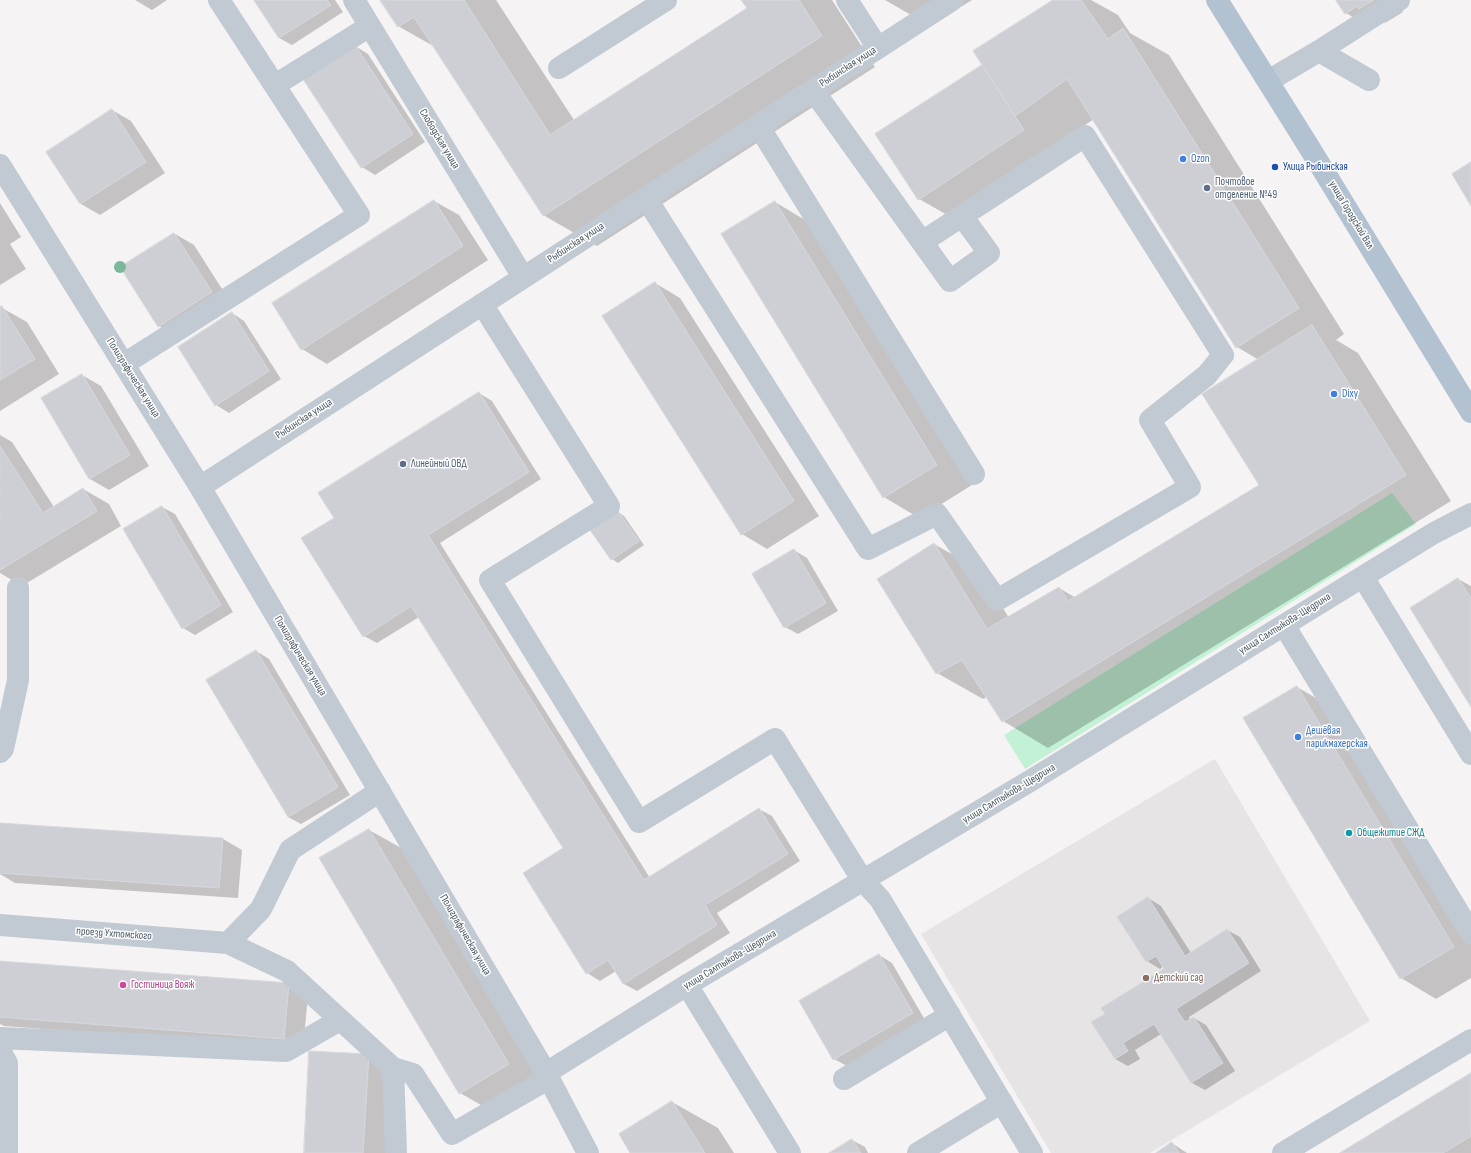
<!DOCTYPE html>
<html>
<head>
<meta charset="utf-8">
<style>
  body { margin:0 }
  canvas { display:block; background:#f5f3f3 }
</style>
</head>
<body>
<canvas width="1471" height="1153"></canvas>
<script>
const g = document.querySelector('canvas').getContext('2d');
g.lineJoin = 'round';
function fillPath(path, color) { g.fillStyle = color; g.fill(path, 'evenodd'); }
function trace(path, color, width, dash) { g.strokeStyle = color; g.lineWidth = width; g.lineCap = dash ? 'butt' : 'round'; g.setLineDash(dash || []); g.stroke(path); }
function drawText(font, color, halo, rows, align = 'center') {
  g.font = font + ' "Sofia Sans Condensed",sans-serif'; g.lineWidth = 3; g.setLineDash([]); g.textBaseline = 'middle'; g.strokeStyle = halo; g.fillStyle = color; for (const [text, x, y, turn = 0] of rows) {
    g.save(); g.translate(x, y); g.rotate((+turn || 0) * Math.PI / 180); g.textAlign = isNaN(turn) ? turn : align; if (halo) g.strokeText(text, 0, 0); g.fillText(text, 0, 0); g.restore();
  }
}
const education = new Path2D(`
  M1215,759L1370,1021L1150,1153H1051L921,934Z`);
const green = new Path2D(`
  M1392,493L1416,524L1025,769L1004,735Z`);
const shadow = new Path2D(`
  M135,0H167L152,10Z
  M255,0H335L343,12L292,45L279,38Z
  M381,0H496L574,120L748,8L743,0H832L875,67L597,246L543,215L435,47L398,26Z
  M885,0H972L930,26Z
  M1055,0H1091L1118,15L1130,33L1169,55L1344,334L1336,340L1358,353L1451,501L1048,748L1003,721L987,697L983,699L937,673L934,544L980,570L1009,618L1059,588L1076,598L1260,486L1259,360L1237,347L1094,119L1060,142L965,225L919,199L876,134L983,66Z
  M1338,0H1410L1400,7L1403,12L1385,23L1382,21L1371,28L1346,13Z
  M355,46L368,54L425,142L375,175L362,167Z
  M112,110L131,121L165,173L100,215L81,204L48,152Z
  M434,201L459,215L488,260L327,364L302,349Z
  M775,202L810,223L972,485L919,518L884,497Z
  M0,203L21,237L10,244L26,269L0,285Z
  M175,234L194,245L231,303L178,337L159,326Z
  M655,283L680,298L819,516L767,549L742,534Z
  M2,308L27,322L59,374L0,411V309Z
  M232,313L244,321L281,379L229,413L216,405Z
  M82,375L101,386L149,466L109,490L90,479L42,398Z
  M479,393L492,401L541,479L440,543L650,878L759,809L772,816L800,861L717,913L730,933L637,991L624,984L616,971L600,981L587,973L564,848L419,617L377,643L364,636L335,518Z
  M0,435L12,442L54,507L83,489L109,504L121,526L22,586L0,573Z
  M162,507L175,514L233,612L195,635L183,628Z
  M618,512L624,516L644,545L618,563L612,559L592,530Z
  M794,550L807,558L838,611L798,634L785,627Z
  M1458,579L1471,586V705Z
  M256,651L269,659L350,795L301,824L288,817Z
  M1297,687L1333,708L1471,938V978L1436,999L1401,978L1245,719Z
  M0,824L223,839L242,850L238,898L15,883L0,874Z
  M369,830L405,850L544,1084L495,1113L460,1093Z
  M1148,898L1161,906L1191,953L1227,930L1240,937L1261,971L1189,1017L1190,1020L1194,1018L1206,1025L1235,1071L1205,1090L1192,1083L1161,1034L1135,1050L1140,1059L1128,1066L1115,1059L1106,1014L1165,969L1163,966L1160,969L1147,961Z
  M879,955L892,963L925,1020L847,1066L834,1059Z
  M0,962L288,984L308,995L303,1049L4,1026L0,1024Z
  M368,1055L393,1070L389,1153H305Z
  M1471,1074V1153H1341Z
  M672,1102L718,1128L734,1153H632Z
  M852,1140L865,1147L868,1153H831Z
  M1172,1143L1187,1153H1158Z`);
const building = new Path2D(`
  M254,0H327L331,5L279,38Z
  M380,0H464L550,135L747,8L741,0H799L822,36L543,216L414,17L398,27Z
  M1053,0H1081L1108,39L1123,28L1299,308L1236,348L1067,79L1015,116L973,51Z
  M1336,0H1374L1359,9L1357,6L1345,14Z
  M355,45L413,134L361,168L303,79Z
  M982,65L1024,130L918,200L875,134Z
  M112,109L146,162L80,204L46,152Z
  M1471,162V206L1452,174Z
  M434,200L463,246L301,350L272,303Z
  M775,201L937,465L883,498L721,234Z
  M174,233L212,292L158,327L120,267Z
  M655,282L794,501L741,535L602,316Z
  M2,306L35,359L0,380V307Z
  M232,312L269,371L215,406L178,347Z
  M1312,325L1406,475L1002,722L962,660L936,674L877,579L934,543L987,629L1059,587L1068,601L1259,485L1202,394Z
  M82,374L130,455L89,479L41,398Z
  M479,392L529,472L428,535L644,880L759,808L788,854L705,905L717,925L623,984L608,960L586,974L523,873L563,848L411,606L363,637L301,538L334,518L318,493Z
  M0,446L43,513L83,488L97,511L0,570Z
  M162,506L221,605L182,629L123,529Z
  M618,511L639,541L611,560L590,530Z
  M794,549L826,603L784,628L752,574Z
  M1458,578L1471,598V707L1410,608Z
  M256,650L338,787L288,817L206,680Z
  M1297,686L1454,947L1400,979L1243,718Z
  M0,823L223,838L219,888L0,873Z
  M369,829L509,1064L459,1094L319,858Z
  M1148,897L1185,956L1227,929L1249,963L1176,1009L1185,1022L1194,1017L1223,1063L1191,1083L1154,1024L1123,1043L1128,1051L1115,1059L1091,1022L1105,1014L1101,1008L1164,969L1156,956L1146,962L1117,917Z
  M879,954L913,1013L833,1060L799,1001Z
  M0,961L289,983L284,1039L0,1017Z
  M309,1051L369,1054L363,1153H304Z
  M1471,1073V1136L1443,1153H1340Z
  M672,1101L705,1153H630L619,1134Z
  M852,1139L861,1153H829Z
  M1172,1142L1179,1153H1156Z`);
const minor = new Path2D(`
  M354,0L523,277
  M847,0L878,48
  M1319,51L1369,80
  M559,68L666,0
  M1268,81L1319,51L1399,0
  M275,85L370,26
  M758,125L974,474
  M0,165L200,487L546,1073L588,1153
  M646,198L868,549L937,514L997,600L1190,487L1150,420L1207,375L1223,355L1085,136L922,242L813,90
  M922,242L950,281L989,253L962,216
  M482,304L609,506L490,580L639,822L775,739L863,881L880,899L1032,1153
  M124,364L359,215L219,0
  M200,487L952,0
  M1363,577L1471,754
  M1284,625L1471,933
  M0,752L3,749L18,680V588
  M0,925L228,943L287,971L393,1068L413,1074L452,1134L548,1079
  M228,943L261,909L290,850L380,791
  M687,985L790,1153
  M0,1038L286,1051L340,1020
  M0,1051L7,1063V1153
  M393,1068L396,1153
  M546,1073L687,985L1030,781L1434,533L1471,514
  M844,1079L950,1015
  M918,1153L1002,1102
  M1283,1153L1471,1040`);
const major = new Path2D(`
  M1217,0L1309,147L1471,412`);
const trees = [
  [120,267]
];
const markers = [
  [1183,159,4,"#3f7fe0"],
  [1275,167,4,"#1a4fb4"],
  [1207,188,4,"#5c6f8a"],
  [1334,394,4,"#3f7fe0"],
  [403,464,4,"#5c6f8a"],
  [1298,737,4,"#3f7fe0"],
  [1349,833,4,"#0f9aa8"],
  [1146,978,4,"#8d6e63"],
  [123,985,4,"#d1479c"]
];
const streetNames = [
  ["Рыбинская улица",848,67,-33],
  ["Слободская улица",439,139,59],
  ["улица Городской Вал",1351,215,59],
  ["Рыбинская улица",576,243,-33],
  ["Полиграфическая улица",133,378,58],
  ["Рыбинская улица",304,419,-33],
  ["улица Салтыкова-Щедрина",1285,624,-32],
  ["Полиграфическая улица",300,656,59],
  ["улица Салтыкова-Щедрина",1009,794,-31],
  ["проезд Ухтомского",114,934,4],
  ["Полиграфическая улица",465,935,60],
  ["улица Салтыкова-Щедрина",730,960,-31]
];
const shopNames = [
  ["Ozon",1191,159],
  ["Dixy",1342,394],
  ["Дешёвая",1306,731],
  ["парикмахерская",1306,744]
];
const transitNames = [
  ["Улица Рыбинская",1283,167]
];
const serviceNames = [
  ["Почтовое",1215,182],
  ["отделение №49",1215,195],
  ["Линейный ОВД",411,464]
];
const cultureNames = [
  ["Общежитие СЖД",1357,833]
];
const educationNames = [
  ["Детский сад",1154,978]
];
const hotelNames = [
  ["Гостиница Вояж",131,985]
];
fillPath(education, '#e6e4e5');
fillPath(green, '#c3f1d5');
fillPath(shadow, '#0003');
fillPath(building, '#cdcfd5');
trace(building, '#d7d9de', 1);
trace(minor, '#c1cad2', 22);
trace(major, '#b3c2d1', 22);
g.fillStyle = '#7bb799';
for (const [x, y] of trees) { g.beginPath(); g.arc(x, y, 6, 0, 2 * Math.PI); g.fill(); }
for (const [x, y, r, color] of markers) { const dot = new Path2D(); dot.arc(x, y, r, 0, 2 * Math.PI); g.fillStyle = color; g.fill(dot); trace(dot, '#fff', 1.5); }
drawText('11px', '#4a5661', '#fff', streetNames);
drawText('11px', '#366cbe', '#fff', shopNames, 'left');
drawText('11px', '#164399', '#fff', transitNames, 'left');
drawText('11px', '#4e5e75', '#fff', serviceNames, 'left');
drawText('11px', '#0d838f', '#fff', cultureNames, 'left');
drawText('11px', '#785e54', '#fff', educationNames, 'left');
drawText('11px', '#b23c85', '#fff', hotelNames, 'left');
</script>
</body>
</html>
